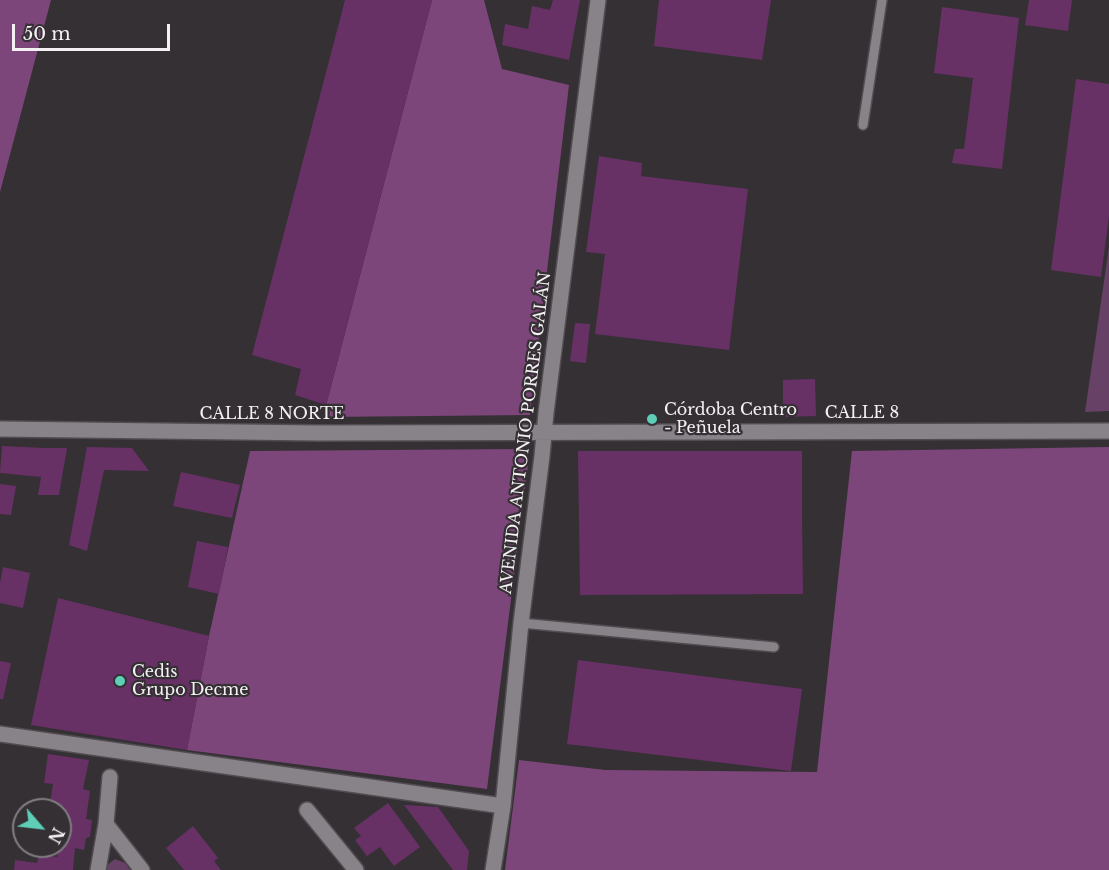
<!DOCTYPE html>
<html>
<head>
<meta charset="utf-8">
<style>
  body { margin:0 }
  #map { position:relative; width:1109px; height:870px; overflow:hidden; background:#353034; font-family:"Libre Baskerville",serif }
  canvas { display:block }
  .north { position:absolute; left:12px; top:798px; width:60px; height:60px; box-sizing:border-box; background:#353034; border:2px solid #817d81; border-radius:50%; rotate:118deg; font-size:16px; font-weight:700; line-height:24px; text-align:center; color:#f4f1f4 }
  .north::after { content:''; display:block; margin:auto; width:21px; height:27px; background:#5eceb7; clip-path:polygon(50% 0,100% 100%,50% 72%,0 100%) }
  .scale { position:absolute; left:12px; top:24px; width:158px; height:27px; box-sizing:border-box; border:3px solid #f4f1f4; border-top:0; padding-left:8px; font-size:18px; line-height:21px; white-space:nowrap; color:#f4f1f4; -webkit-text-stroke:4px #353034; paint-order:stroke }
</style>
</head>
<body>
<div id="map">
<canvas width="1109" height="870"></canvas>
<div class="north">N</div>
<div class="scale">50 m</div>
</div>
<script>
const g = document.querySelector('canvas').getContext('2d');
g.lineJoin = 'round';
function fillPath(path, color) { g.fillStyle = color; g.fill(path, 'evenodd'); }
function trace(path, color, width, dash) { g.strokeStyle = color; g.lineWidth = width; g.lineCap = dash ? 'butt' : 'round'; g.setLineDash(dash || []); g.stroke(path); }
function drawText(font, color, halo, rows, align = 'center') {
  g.font = font + ' "Libre Baskerville",serif'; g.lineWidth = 4.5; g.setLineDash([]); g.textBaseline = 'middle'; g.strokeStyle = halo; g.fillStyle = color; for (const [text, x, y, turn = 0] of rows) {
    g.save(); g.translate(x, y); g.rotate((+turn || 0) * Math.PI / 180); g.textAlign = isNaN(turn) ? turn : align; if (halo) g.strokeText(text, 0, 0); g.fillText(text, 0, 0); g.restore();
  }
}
const green = new Path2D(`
  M1109,247V411L1085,412Z
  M115,859L125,863L130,870H106V866Z`);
const forest = new Path2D(`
  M0,0H51L0,192Z
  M432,0H484L502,69L569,85L530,415L323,417Z
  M1109,447V870H505L519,760L605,770L817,772L852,451Z
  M521,449L528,465L487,789L187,750L209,636L250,451Z`);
const building = new Path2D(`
  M345,0H432L326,405L295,395L301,369L252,355Z
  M553,0H580L569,60L502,45L505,24L528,29L532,6L550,10Z
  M659,0H771L762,60L654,46Z
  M1029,0H1072L1068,31L1025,25Z
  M942,7L1019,18L1002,169L952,163L955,149H964L973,78L934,73Z
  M1076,79L1109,84V216L1101,277L1051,270Z
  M599,156L642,163L641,176L748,189L729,350L595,334L605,254L586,252Z
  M575,323L590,324L586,363L570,361Z
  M815,379L816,416L783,417V380Z
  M2,446L44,448H67L59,495H38L41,477L0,473Z
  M87,447L132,448L149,471L104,470L87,551L69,545Z
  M578,451H802V516L803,594L580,595Z
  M181,472L240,485L232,518L173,506Z
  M0,484L16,486L11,515L0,514Z
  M197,541L228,547L219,594L188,587Z
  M3,567L30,573L23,608L0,603V583Z
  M58,598L209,636L187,750L31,725Z
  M578,660L802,689L791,771L567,744Z
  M0,661L11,663L3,699H0Z
  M48,754L89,760L83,789L90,791L86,819L92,820L90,837L86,838L84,850L75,848L73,870H14L15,860L37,863L39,854L57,857L59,846H60V810H49L53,784L44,783Z
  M388,803L420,847L394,866L380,847L367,856L355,840L361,836L354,828Z
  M404,805L438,807L469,851L467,870H453Z
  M20,809H24V842L17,841Z
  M193,826L218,858L214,861L221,870H184L166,848Z`);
const service = new Path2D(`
  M863,125L882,0
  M521,623L774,647`);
const minor = new Path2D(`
  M0,429L319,433L1109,431
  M0,734L503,806
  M307,810L356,870
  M106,824L142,870
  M98,870L106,824L110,777
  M493,870L503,806L521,623L542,456L546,413L598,0`);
const markers = [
  [652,419,6,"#5eceb7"],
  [120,681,6,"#5eceb7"]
];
const poiNames = [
  ["Córdoba Centro",664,410],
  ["- Peñuela",664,428],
  ["Cedis",132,672],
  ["Grupo Decme",132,690]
];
const streetNames = [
  ["CALLE 8",862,413],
  ["CALLE 8 NORTE",272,414],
  ["AVENIDA ANTONIO PORRES GALÁN",526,433,-83]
];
fillPath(green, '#684266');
fillPath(forest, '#7d467b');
fillPath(building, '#673166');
trace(service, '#504c50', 12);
trace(minor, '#504c50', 18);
trace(service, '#888388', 9);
trace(minor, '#888388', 15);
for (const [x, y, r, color] of markers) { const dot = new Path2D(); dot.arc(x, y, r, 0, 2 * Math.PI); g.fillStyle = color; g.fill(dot); trace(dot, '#353034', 2); }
drawText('16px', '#f4f1f4', '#353034', poiNames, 'left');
drawText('16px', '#f4f1f4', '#353034', streetNames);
</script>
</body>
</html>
